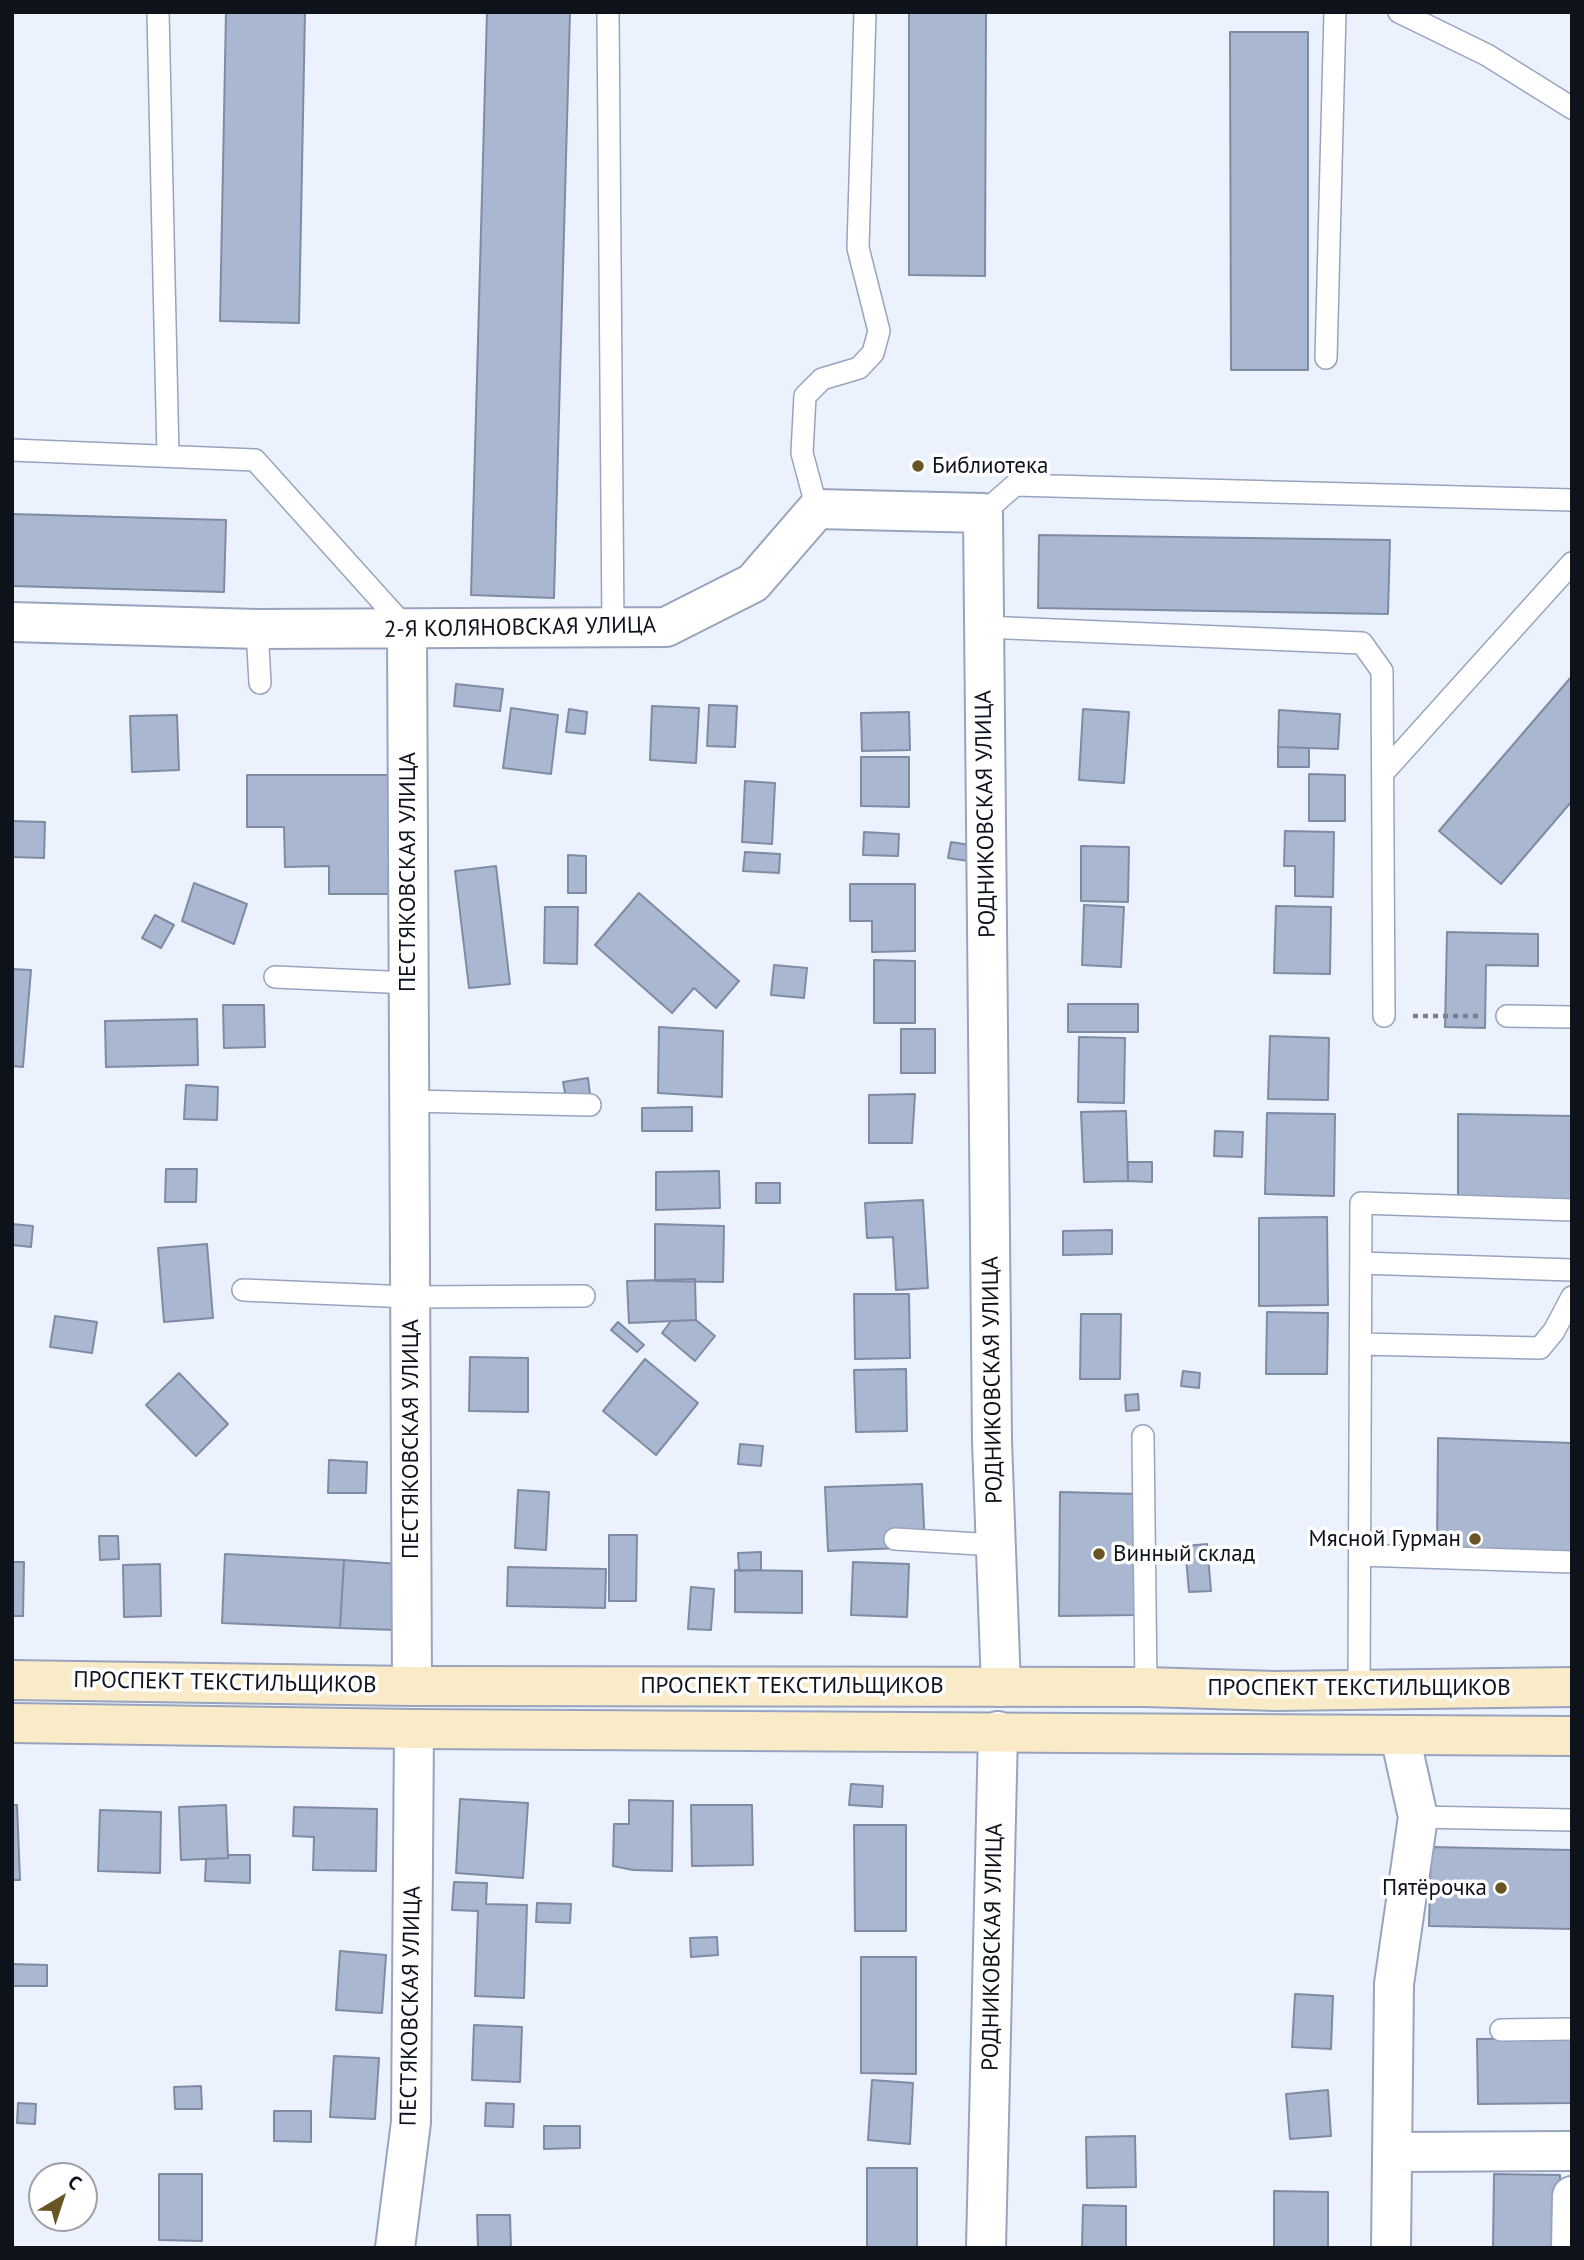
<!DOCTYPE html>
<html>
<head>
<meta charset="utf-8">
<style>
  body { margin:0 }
  #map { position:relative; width:1584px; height:2260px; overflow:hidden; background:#ecf2fd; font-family:"PT Sans",sans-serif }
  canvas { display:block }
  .frame { position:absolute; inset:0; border:14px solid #0d121b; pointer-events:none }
  .north { position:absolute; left:28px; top:2162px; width:70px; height:70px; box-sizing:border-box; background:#fff; border:2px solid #9ea0a4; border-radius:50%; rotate:39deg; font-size:19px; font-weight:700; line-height:28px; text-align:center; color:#0d121b }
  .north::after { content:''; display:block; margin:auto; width:24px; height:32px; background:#695524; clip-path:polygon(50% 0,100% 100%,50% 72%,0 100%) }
</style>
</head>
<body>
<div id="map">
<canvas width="1584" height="2260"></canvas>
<div class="frame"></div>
<div class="north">С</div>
</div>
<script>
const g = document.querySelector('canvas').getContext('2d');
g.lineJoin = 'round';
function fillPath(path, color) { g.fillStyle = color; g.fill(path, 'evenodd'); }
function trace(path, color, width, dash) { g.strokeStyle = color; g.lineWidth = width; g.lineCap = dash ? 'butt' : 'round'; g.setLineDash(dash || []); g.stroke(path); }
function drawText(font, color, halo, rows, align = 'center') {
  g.font = font + ' "PT Sans",sans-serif'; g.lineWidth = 7; g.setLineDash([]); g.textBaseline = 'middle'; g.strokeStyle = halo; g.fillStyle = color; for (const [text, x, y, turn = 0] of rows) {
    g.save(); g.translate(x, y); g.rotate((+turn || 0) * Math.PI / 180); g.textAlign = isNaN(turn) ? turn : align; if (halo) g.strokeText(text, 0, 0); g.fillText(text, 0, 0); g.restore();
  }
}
const building = new Path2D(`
  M226,12H305L299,323L220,321Z
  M487,12H570L554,598L471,595Z
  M909,12H986L985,276L909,275Z
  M1230,32H1308V370H1231Z
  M12,514L226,520L224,592L12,586Z
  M1039,535L1390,540L1388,614L1038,608Z
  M1572,676V801L1501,884L1439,831Z
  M456,684L503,689L500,711L454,706Z
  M709,705L737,706L735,747L707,746Z
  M652,706L699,708L696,763L650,760Z
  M511,708L558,715L551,774L503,768Z
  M569,709L587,712L585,734L566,732Z
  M1083,709L1129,712L1124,783L1079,780Z
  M1279,710L1340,714L1338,749L1278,747Z
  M909,712L910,750L862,751L861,713Z
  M177,715L179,770L132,772L130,716Z
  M1278,747L1309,748V767H1278Z
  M861,757H909V807L861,806Z
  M1309,774L1345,775V821H1309Z
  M247,775H396V894H329V866L285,867L284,827H247Z
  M745,781L775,783L772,844L742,842Z
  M13,821L45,822L44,858L12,857Z
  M1285,831L1334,832L1333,897L1295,896V866H1284Z
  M864,832L899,834L898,856L863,855Z
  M951,842L970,845L968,861L948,858Z
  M1081,846L1129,847L1128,902L1081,901Z
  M745,852L780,854L779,873L743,871Z
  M568,855L586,856V893H568Z
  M496,866L510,984L469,988L455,871Z
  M194,883L247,904L234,944L182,921Z
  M850,884H915V951L872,952V921H850Z
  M639,893L739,981L716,1008L694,988L672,1013L595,945Z
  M1084,905L1124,907L1121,967L1082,965Z
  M1276,906L1331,907L1330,974L1274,973Z
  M545,907H578L577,964L544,963Z
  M155,915L174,925L161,948L142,938Z
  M1447,932L1538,934V966L1486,965L1485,1028L1445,1027Z
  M874,960L915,961V1023H874Z
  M774,965L807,968L804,998L771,995Z
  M12,969L31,970L23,1067L12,1066Z
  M1068,1004H1138V1032H1068Z
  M223,1005H264L265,1047L224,1048Z
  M197,1019L198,1065L106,1067L105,1021Z
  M659,1027L723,1031L722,1097L658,1093Z
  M901,1029H935V1073H901Z
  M1270,1036L1329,1038L1328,1100L1268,1099Z
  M1079,1037L1125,1038L1124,1103L1078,1102Z
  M588,1078L590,1094L566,1098L563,1082Z
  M186,1085L218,1087L217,1120L184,1119Z
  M915,1094L912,1143H869V1095Z
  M692,1107V1131H642V1108Z
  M1126,1111L1128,1181L1084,1182L1081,1112Z
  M1267,1113L1335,1114L1334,1196L1265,1194Z
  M1458,1114L1572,1116V1209L1458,1207Z
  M1215,1131L1243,1132L1242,1157L1214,1156Z
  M1128,1162H1152V1182L1128,1181Z
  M166,1169H197L196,1202H165Z
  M719,1171L720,1208L656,1210V1172Z
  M756,1183H780V1203H756Z
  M923,1200L928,1288L896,1290L893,1237L867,1238L865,1203Z
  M1327,1217L1328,1305L1259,1306V1218Z
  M12,1224L33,1226L31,1247L12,1245Z
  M655,1224L724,1226L723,1282L655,1281Z
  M1112,1230V1254L1063,1255V1231Z
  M207,1244L213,1318L164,1322L158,1248Z
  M695,1279L696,1320L629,1323L627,1281Z
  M854,1294H909L910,1358L855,1359Z
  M1267,1312L1328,1313L1327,1374H1266Z
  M1081,1314H1121L1120,1379H1080Z
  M55,1316L97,1322L92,1353L50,1347Z
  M696,1320L715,1336L695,1361L662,1333L671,1321Z
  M618,1322L644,1345L637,1352L611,1330Z
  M470,1357L528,1358V1412L469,1411Z
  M645,1359L698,1403L656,1455L603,1411Z
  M906,1369L907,1431L856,1432L854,1370Z
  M1183,1371L1200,1373L1199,1388L1181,1386Z
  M179,1373L228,1424L196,1456L146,1405Z
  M1138,1394L1139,1410L1126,1411L1125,1395Z
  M1438,1438L1572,1443V1552L1437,1548Z
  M740,1444L763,1446L761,1466L738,1464Z
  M329,1460L367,1462L366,1493H328Z
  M922,1484L925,1547L828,1551L825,1487Z
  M518,1490L549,1492L546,1550L515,1548Z
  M1060,1492L1139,1494L1137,1615L1059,1616Z
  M609,1535H637L636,1601H609Z
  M99,1536H118L119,1559L100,1560Z
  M1207,1544L1211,1591L1189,1592L1185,1546Z
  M761,1552V1570L739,1571L738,1553Z
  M225,1554L344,1560L340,1628L222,1623Z
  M344,1560L399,1564L396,1630L340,1628Z
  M12,1562H24L23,1616H12Z
  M853,1562L909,1564L907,1617L851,1615Z
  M160,1564L161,1616L124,1617L123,1565Z
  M508,1567L606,1569L605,1608L507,1606Z
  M735,1570L802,1571V1613L735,1612Z
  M691,1587L714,1589L711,1630L688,1629Z
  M851,1784L883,1786L882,1807L849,1805Z
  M460,1799L528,1803L523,1878L456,1873Z
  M629,1800L673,1801L672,1871L633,1870L613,1866L614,1824H629Z
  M12,1805H17L20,1880H12Z
  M226,1805L228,1858L181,1860L179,1807Z
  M691,1805H752L753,1865L692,1866Z
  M294,1807L377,1809L376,1871L313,1870L314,1837L293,1836Z
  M100,1810L161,1812L160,1873L98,1871Z
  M854,1825H906V1931H855Z
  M1431,1847L1572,1850V1929L1429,1926Z
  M228,1855H250V1883L205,1881L206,1859L228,1858Z
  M454,1882L487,1883L486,1904L527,1905L524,1998L475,1996L478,1911L452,1910Z
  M537,1903L571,1904L570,1923L536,1922Z
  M717,1937L718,1955L691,1957L690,1938Z
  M340,1951L386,1955L382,2013L336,2010Z
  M861,1957H916V2074L861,2073Z
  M12,1964L47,1965V1986H12Z
  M1295,1994L1333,1996L1331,2049L1292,2047Z
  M474,2025L522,2027L520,2082L472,2080Z
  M1572,2038V2103L1478,2104L1477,2039Z
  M334,2056L379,2058L375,2119L330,2117Z
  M872,2080L913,2083L910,2144L868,2140Z
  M201,2086L202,2109H175L174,2087Z
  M1328,2090L1331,2136L1290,2139L1286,2094Z
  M18,2103L36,2104L35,2124L17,2123Z
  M486,2103L514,2104L513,2127L485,2126Z
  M274,2111H311V2142L274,2141Z
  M544,2126H580V2148L544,2149Z
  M1135,2136L1136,2187L1087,2188L1086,2137Z
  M867,2168H917V2248H867Z
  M159,2174H202V2241L159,2240Z
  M1494,2174L1560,2175L1559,2248H1493Z
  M1274,2191L1328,2192V2248H1274Z
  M1083,2205L1126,2206V2248H1082Z
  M477,2215H510L511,2248H478Z`);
const path = new Path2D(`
  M1413,1016H1478`);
const lane = new Path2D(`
  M158,12L168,456
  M608,12L613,628
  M1399,12L1487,55L1572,108
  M1326,358L1335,12
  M12,450L255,460L407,629
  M817,509L802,453L805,396L822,379L859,368L873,353L879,331L858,248L865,12
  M983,513L1015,485L1572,500
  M984,627L1362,643L1382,671L1384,1016
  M257,629L260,683
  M1383,773L1572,563
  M275,977L409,983
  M1507,1016L1572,1017
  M409,1101L590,1105
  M1361,1263L1572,1270
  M243,1290L410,1297L584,1296
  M1361,1344L1540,1348L1554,1331L1572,1297
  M1143,1436L1146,1687
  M895,1539L996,1545
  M1360,1555L1572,1562
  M1359,1691L1361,1203L1572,1210
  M1418,1817L1572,1820
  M1501,2030L1572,2029`);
const street = new Path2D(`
  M12,622L257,629L666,627L753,583L817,509L983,513L992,1441L1001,1687
  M407,629L412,1686
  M1394,2152L1572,2151
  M395,2248L411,2122L414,1729
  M986,2248L998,1731
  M1391,2248L1394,1984L1418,1817L1400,1736
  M1571,2248L1572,2196`);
const secondary = new Path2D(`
  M12,1680L412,1686L1146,1687L1276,1691L1572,1687
  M12,1723L414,1729L1572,1736`);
const markers = [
  [918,466,7,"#695524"],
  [1475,1539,7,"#695524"],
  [1099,1554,7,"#695524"],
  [1501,1888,7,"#695524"]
];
const poiNames = [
  ["Библиотека",932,466],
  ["Мясной Гурман",1461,1539,"right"],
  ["Винный склад",1113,1554],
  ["Пятёрочка",1487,1888,"right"]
];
const streetNames = [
  ["2-Я КОЛЯНОВСКАЯ УЛИЦА",520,628,-1],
  ["РОДНИКОВСКАЯ УЛИЦА",986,814,-91],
  ["ПЕСТЯКОВСКАЯ УЛИЦА",408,872,-90],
  ["РОДНИКОВСКАЯ УЛИЦА",993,1380,-91],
  ["ПЕСТЯКОВСКАЯ УЛИЦА",411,1439,-90],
  ["ПРОСПЕКТ ТЕКСТИЛЬЩИКОВ",225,1683,1],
  ["ПРОСПЕКТ ТЕКСТИЛЬЩИКОВ",792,1686],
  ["ПРОСПЕКТ ТЕКСТИЛЬЩИКОВ",1359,1688],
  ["РОДНИКОВСКАЯ УЛИЦА",993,1947,-89],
  ["ПЕСТЯКОВСКАЯ УЛИЦА",411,2006,-89]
];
fillPath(building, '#aab7d1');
trace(building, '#7e8ba4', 2);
trace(lane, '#98a4be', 24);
trace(street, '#98a4be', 42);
trace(secondary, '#98a4be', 42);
trace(path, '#7b808a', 4.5, [5, 5]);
trace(lane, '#fff', 21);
trace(street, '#fff', 38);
trace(secondary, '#f9ebc7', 38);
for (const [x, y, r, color] of markers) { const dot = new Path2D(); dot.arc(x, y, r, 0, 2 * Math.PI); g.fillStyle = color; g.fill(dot); trace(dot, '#fff', 2.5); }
drawText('23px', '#0d121b', '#fff', poiNames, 'left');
drawText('23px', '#0d121b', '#fff', streetNames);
</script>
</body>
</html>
